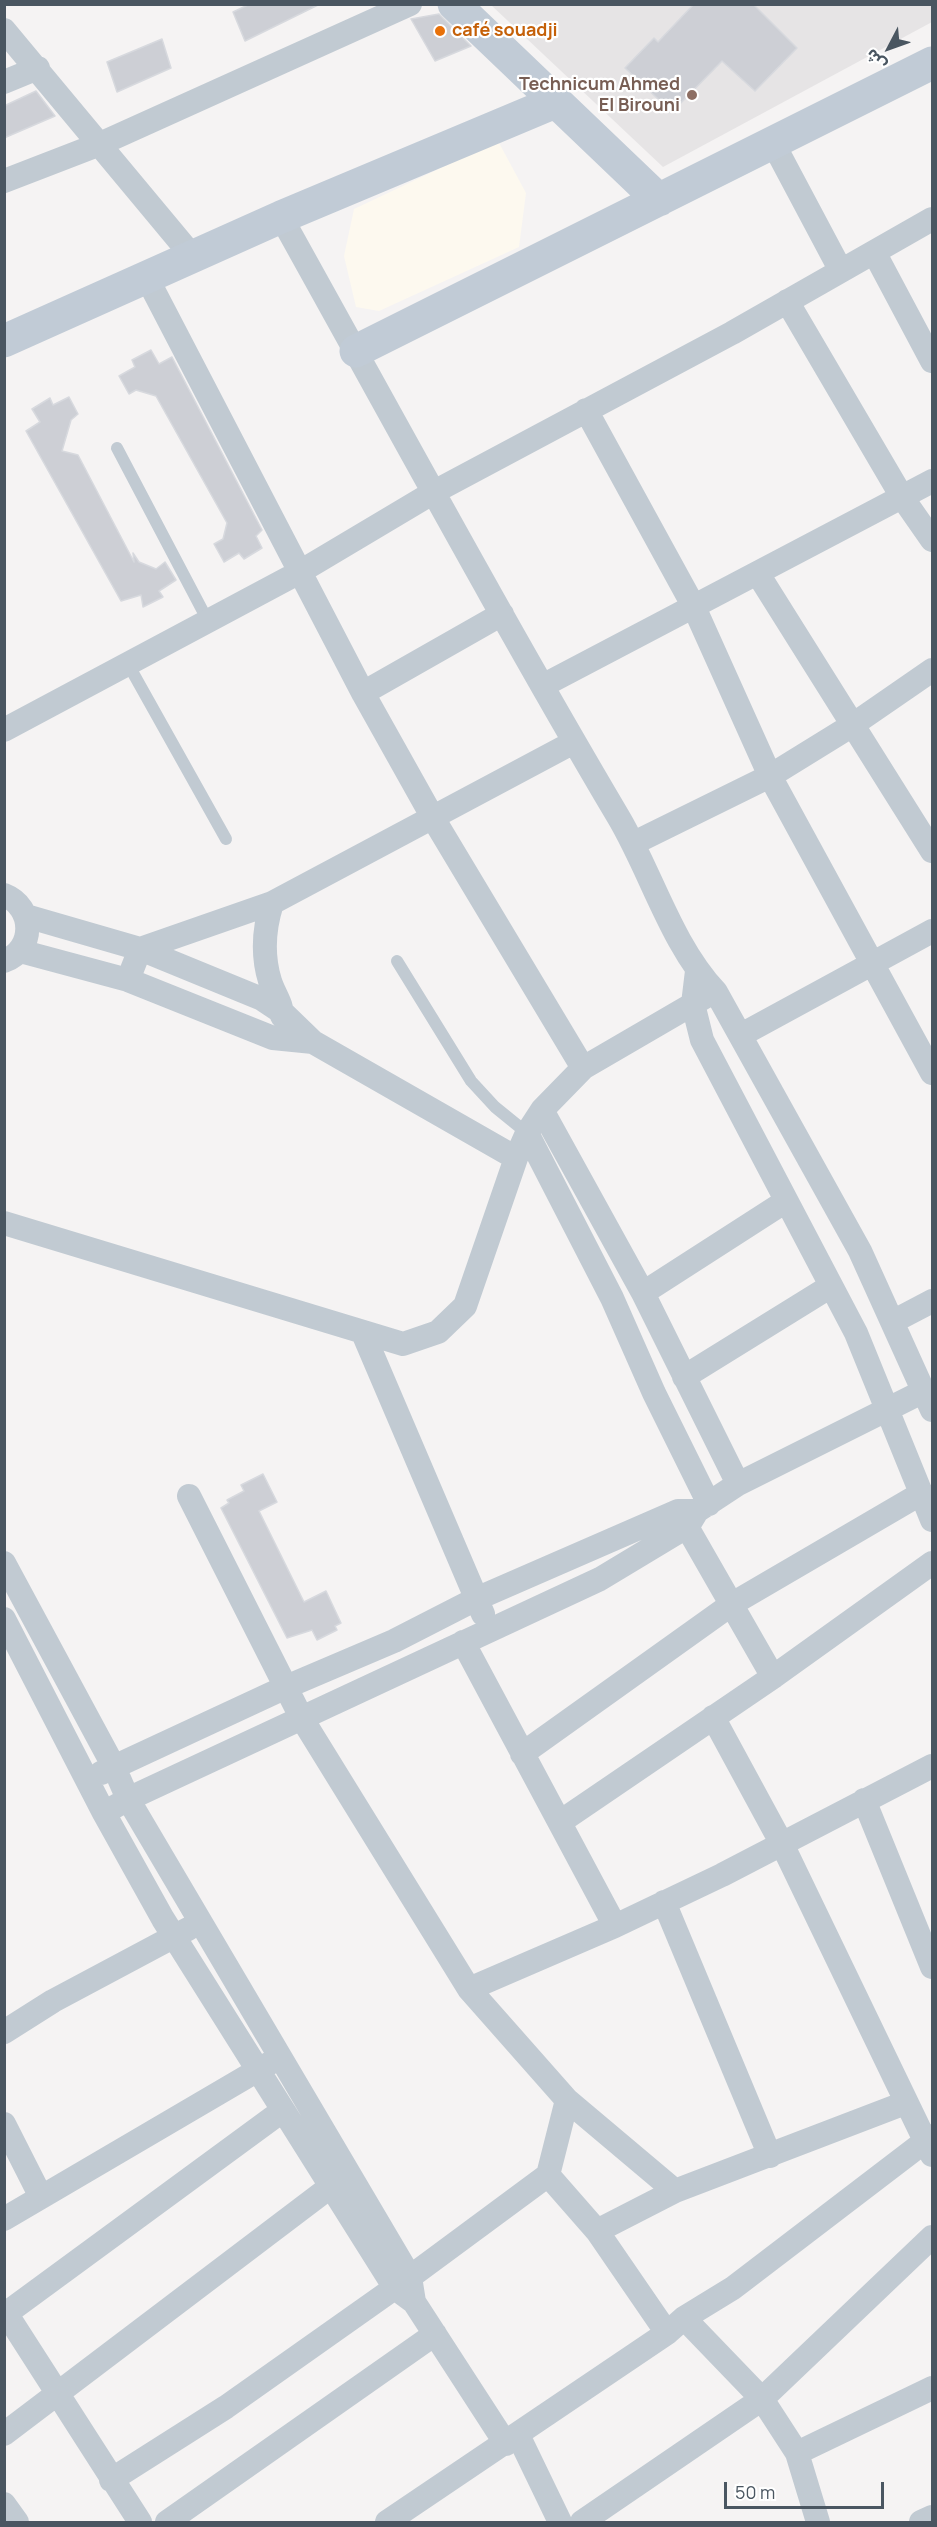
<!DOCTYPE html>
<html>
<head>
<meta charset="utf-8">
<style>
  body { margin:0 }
  #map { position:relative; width:937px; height:2527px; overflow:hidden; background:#f5f3f3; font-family:Manrope,"Noto Sans Arabic",sans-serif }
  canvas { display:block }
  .frame { position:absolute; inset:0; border:6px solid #4a5661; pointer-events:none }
  .north { position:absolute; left:859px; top:18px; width:60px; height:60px; -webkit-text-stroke:4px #fff; paint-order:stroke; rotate:229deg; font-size:16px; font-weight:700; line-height:24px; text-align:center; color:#4a5661 }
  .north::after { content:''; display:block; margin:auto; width:21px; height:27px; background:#4a5661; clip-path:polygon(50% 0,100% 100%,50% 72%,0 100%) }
  .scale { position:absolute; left:724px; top:2482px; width:160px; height:27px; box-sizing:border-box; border:3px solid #4a5661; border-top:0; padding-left:8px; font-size:18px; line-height:21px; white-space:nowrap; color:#4a5661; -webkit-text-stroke:4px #fff; paint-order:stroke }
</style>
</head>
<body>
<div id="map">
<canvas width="937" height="2527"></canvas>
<div class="frame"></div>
<div class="north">ش</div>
<div class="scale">50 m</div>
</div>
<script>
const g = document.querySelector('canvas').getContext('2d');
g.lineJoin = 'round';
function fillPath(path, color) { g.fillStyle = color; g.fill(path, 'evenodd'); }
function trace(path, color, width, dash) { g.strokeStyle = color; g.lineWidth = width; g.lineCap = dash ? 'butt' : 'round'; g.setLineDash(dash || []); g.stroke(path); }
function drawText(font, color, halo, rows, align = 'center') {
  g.font = font + ' Manrope,sans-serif'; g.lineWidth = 4.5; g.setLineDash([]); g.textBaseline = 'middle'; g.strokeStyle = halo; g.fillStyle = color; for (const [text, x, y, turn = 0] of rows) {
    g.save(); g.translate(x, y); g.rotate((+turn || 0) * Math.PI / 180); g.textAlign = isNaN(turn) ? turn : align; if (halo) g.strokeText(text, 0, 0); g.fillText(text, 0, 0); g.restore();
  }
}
const commercial = new Path2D(`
  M498,141L526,193L519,247L379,311L356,307L344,256L354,209Z`);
const education = new Path2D(`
  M932,4V22L663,167L491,5Z`);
const building = new Path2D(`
  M250,4H320L245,41L233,12Z
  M694,4H753L797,48L755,91L722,61L672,112L625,68L654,38L658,42Z
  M439,14L471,46L435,61L411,19Z
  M162,39L171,68L117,92L107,62Z
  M36,91L55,116L4,138V106Z
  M151,350L159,364L172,357L262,530L256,536L262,548L244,559L239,553L224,562L214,544L223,539L227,523L156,396L136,390L129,394L119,376L135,367L132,360Z
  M69,397L78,414L71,420L62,451L78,455L134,562L133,553L139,562L156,569L165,562L176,580L159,591L163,597L143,607L141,595L121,601L26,431L40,422L32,409L50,398L53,405Z
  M263,1474L277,1502L259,1511L304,1602L326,1591L341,1623L335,1626L337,1630L317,1640L312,1630L287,1638L221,1508L229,1503L227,1500L244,1491L241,1485Z`);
const lane = new Path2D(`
  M117,448L208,621
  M128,664L226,839
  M397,961L471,1081L495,1107L527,1133`);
const street = new Path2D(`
  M4,30L193,257
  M4,82L38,68
  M773,143L841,271
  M4,181L100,144L410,4
  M281,217C393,418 502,620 619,818C652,874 671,944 716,992L860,1251L932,1410
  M874,252L932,361
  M787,301L902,497L932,540
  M586,410L694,607L770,776L932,1073
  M758,574L932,851
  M544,685L932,481
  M363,693L502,614
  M4,730L298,573L434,492L732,333L932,219
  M634,843L770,776L851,726L932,670
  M4,895C35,907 35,950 4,961
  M272,903C264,928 262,955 270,981C273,992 283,1005 282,1016
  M26,916L140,949L262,999L283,1013L313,1042L516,1158
  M20,951L128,980L273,1038L313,1042
  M697,971L693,1004L702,1040L856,1333L932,1520
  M128,980L140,949L272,903L574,742
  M741,1035L932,931
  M583,1068L705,997
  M542,1110L643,1293L738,1484
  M527,1133L612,1298L654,1393L709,1504
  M4,1223L403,1344L438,1332L465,1306L516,1158L527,1133L542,1110L583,1068L433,818L363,693L147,278
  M643,1293L786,1201
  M894,1321L932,1301
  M363,1333L483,1614
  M684,1377L831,1286
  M189,1496L301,1717L469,1989L567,2100L675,2191
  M679,1513L773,1677
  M4,1563L114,1767L128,1799L410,2277L414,2302
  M4,1619L104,1813L163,1919L395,2288L414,2302L506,2444
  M463,1642L615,1926
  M713,1717L783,1846L932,2155
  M522,1754L732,1604L922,1493
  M101,1773L286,1687L394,1641L476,1599L678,1511H697
  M864,1800L932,1967
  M104,1813L128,1799L600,1579L688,1526L697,1511L738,1484L924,1391
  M560,1822L773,1677L932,1563
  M664,1902L770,2156
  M469,1989L615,1926L722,1875L932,1766
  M4,2032L53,2001L188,1929
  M4,2124L41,2197
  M548,2175L567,2100
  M4,2219L270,2063
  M597,2231L675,2191L905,2103
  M4,2310L140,2522
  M4,2315L282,2111
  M684,2318L762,2399L797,2453L818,2522
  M4,2434L330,2187
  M518,2435L560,2522
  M797,2453L932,2388
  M111,2480L226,2407L410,2277L548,2175L597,2231L667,2333
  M4,2504L17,2522
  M167,2522L435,2334
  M387,2522L667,2333L684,2318L733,2288L932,2136
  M582,2522L762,2399L932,2237
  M921,2522L932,2517`);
const secondary = new Path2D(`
  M454,4L659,200
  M4,341L281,217L555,102
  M356,351L932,63`);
const markers = [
  [440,31,6,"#e8710a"],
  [692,95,6,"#8d6e63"]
];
const foodNames = [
  ["café souadji",452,31]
];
const educationNames = [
  ["Technicum Ahmed",680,85],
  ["El Birouni",680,106]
];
fillPath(commercial, '#fdf9ef');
fillPath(education, '#e6e4e5');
fillPath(building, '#cdcfd5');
trace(building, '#d7d9de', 1.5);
trace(lane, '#c1cad2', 12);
trace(street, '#c1cad2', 24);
trace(secondary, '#c1cbd6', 33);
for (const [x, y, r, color] of markers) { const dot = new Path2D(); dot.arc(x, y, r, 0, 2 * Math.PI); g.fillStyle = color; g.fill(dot); trace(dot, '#fff', 2); }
drawText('bold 18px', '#c56008', '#fff', foodNames, 'left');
drawText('bold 18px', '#785e54', '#fff', educationNames, 'right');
</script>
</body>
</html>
